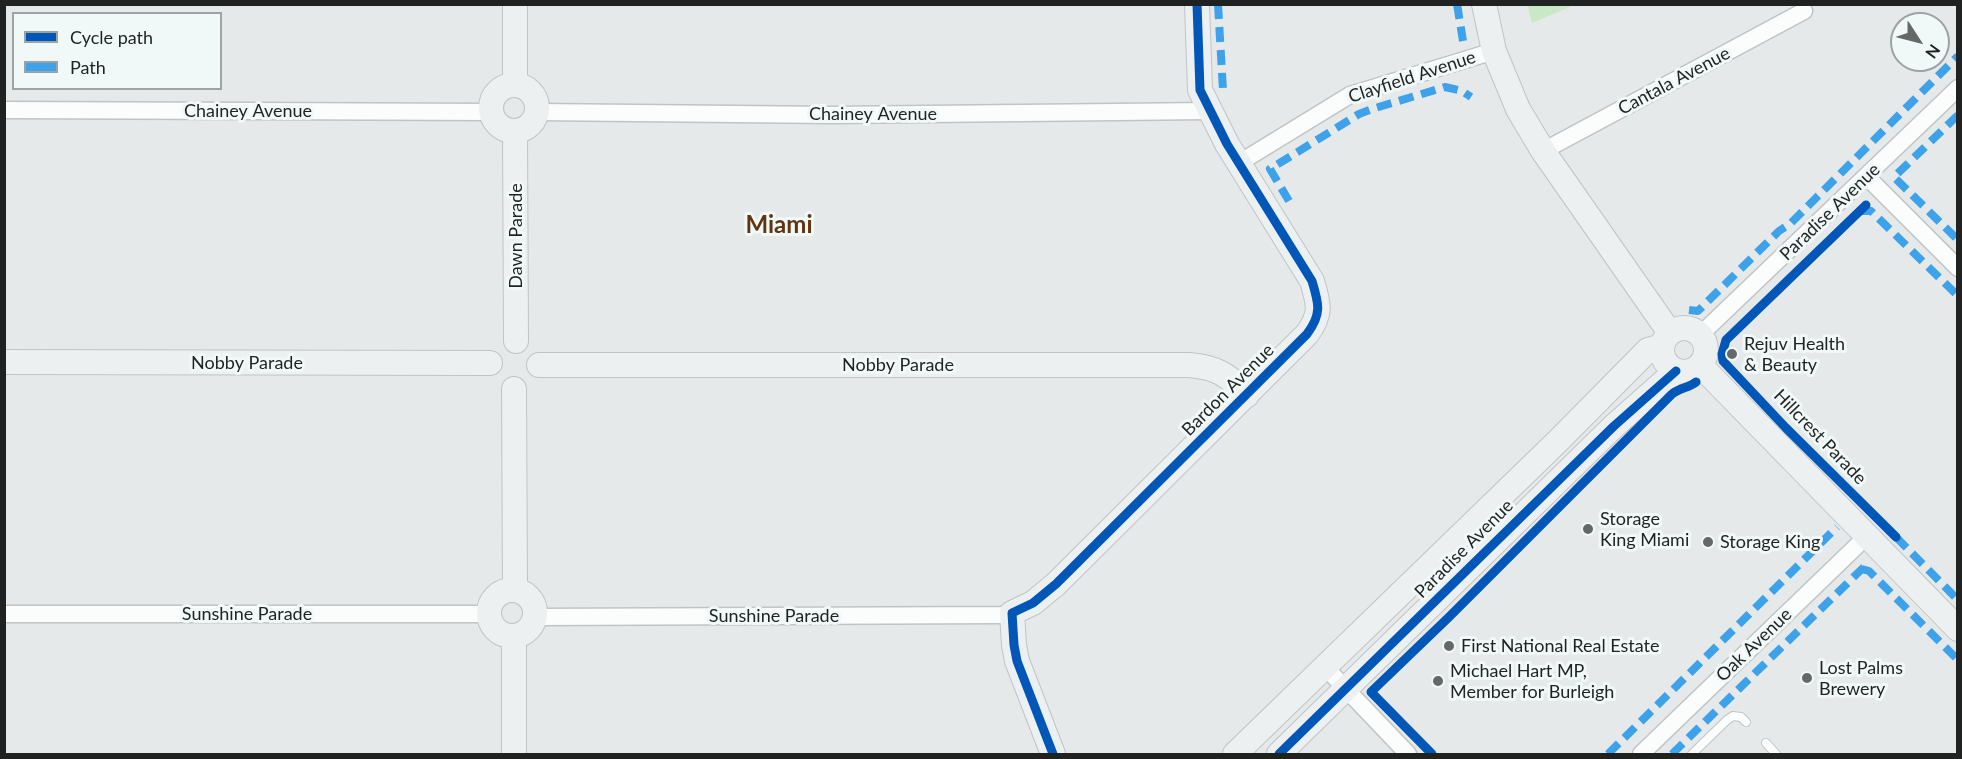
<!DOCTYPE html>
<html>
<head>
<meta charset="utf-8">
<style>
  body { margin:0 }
  #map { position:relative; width:1962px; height:759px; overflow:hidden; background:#e5e9e9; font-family:Lato,sans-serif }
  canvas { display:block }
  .frame { position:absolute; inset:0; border:6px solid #1f2221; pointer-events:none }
  .legend { position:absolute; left:12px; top:12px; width:210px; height:78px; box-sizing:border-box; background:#f1f8f8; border:2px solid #9da2a2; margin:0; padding:8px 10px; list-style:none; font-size:18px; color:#1f2221 }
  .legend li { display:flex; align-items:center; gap:12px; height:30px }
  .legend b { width:30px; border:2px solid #9da2a2 }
  .north { position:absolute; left:1890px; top:12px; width:60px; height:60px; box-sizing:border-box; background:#f1f8f8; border:2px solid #9da2a2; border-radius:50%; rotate:126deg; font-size:16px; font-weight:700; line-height:24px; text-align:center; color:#1f2221 }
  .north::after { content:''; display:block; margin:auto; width:21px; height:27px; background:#646867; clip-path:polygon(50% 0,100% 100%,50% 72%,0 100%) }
</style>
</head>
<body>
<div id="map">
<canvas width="1962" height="759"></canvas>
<div class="frame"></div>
<ul class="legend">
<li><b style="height:8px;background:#0057b8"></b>Cycle path</li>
<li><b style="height:8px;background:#3da2ea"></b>Path</li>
</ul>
<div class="north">N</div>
</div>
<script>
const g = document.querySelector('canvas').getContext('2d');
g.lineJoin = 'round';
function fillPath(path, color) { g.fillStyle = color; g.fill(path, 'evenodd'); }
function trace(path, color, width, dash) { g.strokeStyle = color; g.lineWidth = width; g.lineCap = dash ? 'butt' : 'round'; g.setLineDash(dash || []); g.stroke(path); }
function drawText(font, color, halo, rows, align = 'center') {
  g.font = font + ' Lato,sans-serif'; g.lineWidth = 6; g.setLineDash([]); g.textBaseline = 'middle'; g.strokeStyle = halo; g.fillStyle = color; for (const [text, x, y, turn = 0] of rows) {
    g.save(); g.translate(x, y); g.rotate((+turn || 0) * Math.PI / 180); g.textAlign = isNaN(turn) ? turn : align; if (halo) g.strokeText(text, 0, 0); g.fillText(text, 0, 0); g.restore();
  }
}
const green = new Path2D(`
  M1527,4H1574V5L1532,23Z`);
const lane = new Path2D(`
  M1766,743L1776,754
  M1692,754L1727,720L1733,716L1741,717L1746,722`);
const street = new Path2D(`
  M4,110L491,112
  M537,112L833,115L1209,111
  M1543,151L1804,11
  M1239,163L1350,95L1494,51
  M1867,177L1958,268
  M1700,335L1958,88
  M4,614H489
  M536,617L1001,615L1012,613
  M1325,667L1408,754
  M1641,754L1867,536`);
const secondary = new Path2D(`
  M515,4V84
  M1484,4L1494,51L1518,109L1543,151L1670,333
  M491 108a23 23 0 1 1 46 0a23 23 0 1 1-46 0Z
  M515,131L516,341
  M1662 350a22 22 0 1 1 44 0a22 22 0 1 1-44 0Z
  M4,362L490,363
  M539,365H1189C1217,367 1228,375 1247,395
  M1700,365L1958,629
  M514,389L515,590
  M489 613a23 23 0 1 1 46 0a23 23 0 1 1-46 0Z
  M514,754V636
  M1053,754L1017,661L1014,645L1012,613L1033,603L1056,584L1307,334C1322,314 1319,304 1312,281L1227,144L1200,90L1197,4
  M1235,754L1559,440L1648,350L1662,346
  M1279,754L1614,426L1676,371`);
const quiet = new Path2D(`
  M1218,4L1223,90
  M1457,4L1463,41
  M1958,115L1894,177L1958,240
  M1289,201L1270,169L1359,114L1372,109L1445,87L1462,91L1471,97
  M1859,211H1871L1958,296
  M1689,310L1698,311L1779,231L1790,224L1958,56
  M1896,537L1958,600
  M1862,569L1869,571L1958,660
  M1608,754L1837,527
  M1672,754L1865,566`);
const cycleway = new Path2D(`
  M1866,205L1726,340L1722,354L1723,361L1786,428L1896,537
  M1053,754L1017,661L1014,645L1012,613L1033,603L1056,584L1307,334C1322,314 1319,304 1312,281L1227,144L1200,90L1197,4
  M1279,754L1614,426L1676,371
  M1432,754L1371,692L1449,617L1672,394C1680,388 1690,387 1696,382`);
const markers = [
  [1732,354,6,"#646867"],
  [1588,529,6,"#646867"],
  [1708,542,6,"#646867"],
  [1449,646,6,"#646867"],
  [1807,678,6,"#646867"],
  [1438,681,6,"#646867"]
];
const streetNames = [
  ["Clayfield Avenue",1412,77,-18],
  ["Cantala Avenue",1674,81,-28],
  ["Chainey Avenue",248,111],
  ["Chainey Avenue",873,114],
  ["Paradise Avenue",1830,212,-44],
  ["Dawn Parade",516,236,-90],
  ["Nobby Parade",247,363],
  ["Nobby Parade",898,365],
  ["Bardon Avenue",1228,390,-45],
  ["Hillcrest Parade",1820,437,46],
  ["Paradise Avenue",1464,549,-45],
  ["Sunshine Parade",247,614],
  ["Sunshine Parade",774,616],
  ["Oak Avenue",1754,645,-44]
];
const poiNames = [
  ["Rejuv Health",1744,344],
  ["& Beauty",1744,365],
  ["Storage",1600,519],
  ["King Miami",1600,540],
  ["Storage King",1720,542],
  ["First National Real Estate",1461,646],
  ["Lost Palms",1819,668],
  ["Brewery",1819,689],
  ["Michael Hart MP,",1450,671],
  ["Member for Burleigh",1450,692]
];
const districtNames = [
  ["Miami",779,225]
];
fillPath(green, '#c9e8c5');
trace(lane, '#c1c4c4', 10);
trace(street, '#c1c4c4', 19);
trace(secondary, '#c1c4c4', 26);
trace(lane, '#fbfcfc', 8);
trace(street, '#fbfcfc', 16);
trace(secondary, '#ecf0f1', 24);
trace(quiet, '#3da2ea', 8, [15, 8]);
trace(cycleway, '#0057b8', 9);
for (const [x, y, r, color] of markers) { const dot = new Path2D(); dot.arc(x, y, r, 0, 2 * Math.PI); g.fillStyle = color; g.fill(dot); trace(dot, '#f1f8f8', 2); }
drawText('18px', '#1f2221', '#f1f8f8', streetNames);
drawText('18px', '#1f2221', '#f1f8f8', poiNames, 'left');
drawText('bold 24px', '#60340e', '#f1f8f8', districtNames);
</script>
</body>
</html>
